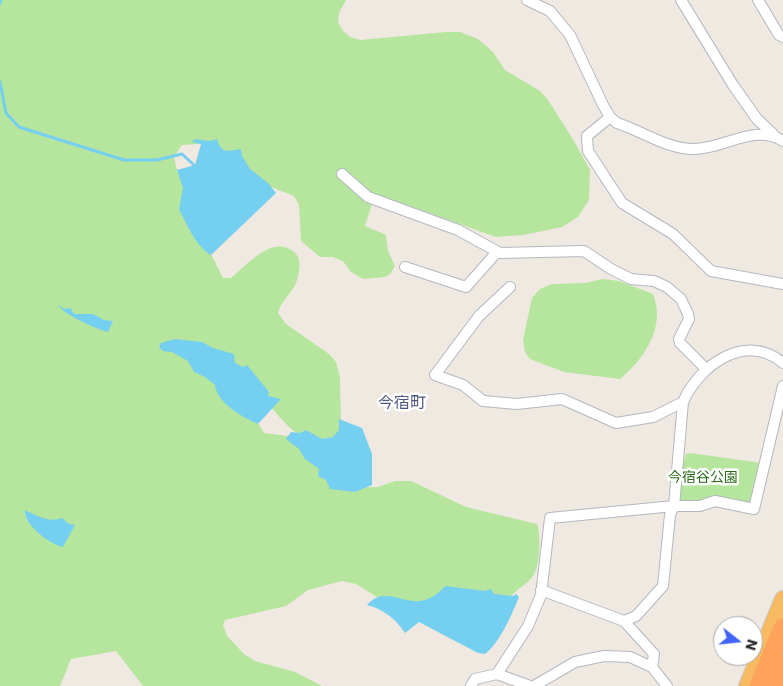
<!DOCTYPE html>
<html>
<head>
<meta charset="utf-8">
<style>
  body { margin:0 }
  #map { position:relative; width:783px; height:686px; overflow:hidden; background:#efe9e1; font-family:Poppins,sans-serif }
  canvas { display:block }
  .north { position:absolute; left:713px; top:616px; width:50px; height:50px; box-sizing:border-box; background:#fff; border:1px solid #ababab; border-radius:50%; rotate:106deg; font-size:14px; font-weight:700; line-height:20px; text-align:center; color:#2e2e2e }
  .north::after { content:''; display:block; margin:auto; width:18px; height:22px; background:#4264fb; clip-path:polygon(50% 0,100% 100%,50% 72%,0 100%) }
</style>
</head>
<body>
<div id="map">
<canvas width="783" height="686"></canvas>
<div class="north">N</div>
</div>
<script>
const g = document.querySelector('canvas').getContext('2d');
g.lineJoin = 'round';
function fillPath(path, color) { g.fillStyle = color; g.fill(path, 'evenodd'); }
function trace(path, color, width, dash) { g.strokeStyle = color; g.lineWidth = width; g.lineCap = dash ? 'butt' : 'round'; g.setLineDash(dash || []); g.stroke(path); }
function drawText(font, color, halo, rows, align = 'center') {
  g.font = font + ' Poppins,"Noto Sans JP",sans-serif'; g.lineWidth = 5; g.setLineDash([]); g.textBaseline = 'middle'; g.strokeStyle = halo; g.fillStyle = color; for (const [text, x, y, turn = 0] of rows) {
    g.save(); g.translate(x, y); g.rotate((+turn || 0) * Math.PI / 180); g.textAlign = isNaN(turn) ? turn : align; if (halo) g.strokeText(text, 0, 0); g.fillText(text, 0, 0); g.restore();
  }
}
const green = new Path2D(`
  M0,0H346L339,13L338,22L343,31L350,37L360,40L446,32H460L478,39L493,52L505,70L540,91L548,100L574,141L590,170L589,200L578,217L562,227L523,235L496,237L387,198H377L371,207L365,226L386,235L388,251L395,266L390,274L385,277L363,279L351,272L343,261L333,257H320L301,241L299,205L294,196L266,185L223,153L214,143L182,145L174,157L176,167L209,250L223,278H231C247,265 271,235 293,251C302,258 300,270 297,280C294,292 281,300 278,313L286,324L329,354L336,362L340,378L341,428L335,438C301,445 291,430 271,407L255,418L264,433L295,437L348,488L378,487L395,481H411L466,507L537,524C541,533 540,568 533,576C527,585 518,587 510,598L441,596L413,605L380,599L356,584L342,581L308,590L286,606L225,620L223,625L227,636L244,654L255,661L295,672L322,686H143L116,651L71,659L60,686H0Z
  M603,279L619,281L653,294C666,327 645,358 620,379L564,372L530,359L525,352L523,340L532,298L540,289L552,284L585,283Z
  M690,453L762,463L752,502L681,503L678,500L681,471L686,454Z`);
const water = new Path2D(`
  M195,139L209,141L217,139C222,156 229,150 241,149L242,156L250,169L268,183L276,193L211,255C197,248 186,223 179,209L183,188L177,170L195,165L201,144L192,142Z
  M59,305L64,309L70,308L74,314H93L104,320L113,321L108,332C98,330 59,312 59,305Z
  M175,339L202,342L213,348L234,354L235,363L243,367L247,365L269,392L268,396L281,399L258,424C242,417 217,403 215,385L205,377L194,372L188,361L172,352L163,351L159,347L161,343Z
  M339,419L362,428L372,454V485L355,492L330,489L326,480L318,476L319,469L305,459L299,449L286,439L291,432L300,433L306,430L322,439L333,437L339,430Z
  M25,510C37,516 49,523 62,518L69,524L75,525L63,547C49,544 24,525 25,510Z
  M445,586L485,591L491,589L494,594L513,596L516,594L519,597C512,614 500,643 485,654L478,653L419,622L405,633C396,619 383,609 367,605C390,579 414,622 445,586Z`);
const stream = new Path2D(`
  M0,3L1,0
  M0,82L6,113L19,127L124,160H157L182,154L195,166`);
const minor = new Path2D(`
  M527,0L550,11L570,35L603,105L610,117L617,123C642,131 667,149 694,149C724,149 755,123 783,141
  M681,0L733,85L757,119L773,134
  M758,0L779,35L783,37
  M610,117L587,136L588,151L622,203L673,234L711,271L783,284
  M342,174L368,197L458,230L500,253L584,251L611,269L631,279L654,281L667,287L681,299L688,314L689,319L679,339L680,343L705,368
  M405,267L466,287L497,252
  M510,287L479,316L435,375L463,385L483,401L517,404L562,399L616,423L653,417L683,402
  M541,590L624,621L636,616L663,586L670,515L674,506H700L715,501L754,509L783,386
  M624,621L654,654L652,667
  M497,674L528,626L541,595L550,518L674,506L683,402C700,364 746,332 783,363
  M471,686L475,679L497,674L530,686
  M534,686L575,662L604,656L630,657L652,667L667,686`);
const trunk = new Path2D(`
  M747,686L783,599`);
const motorway = new Path2D(`
  M759,686L783,628
  M774,686L783,664`);
const parkNames = [
  ["今宿谷公園",703,478]
];
const quarterNames = [
  ["今宿町",402,404]
];
fillPath(green, '#b6e59e');
fillPath(water, '#75cff0');
trace(stream, '#75cff0', 3);
trace(minor, '#b4b7c1', 12);
trace(trunk, '#c9c9c9', 18);
trace(motorway, '#c9c9c9', 21);
trace(minor, '#fff', 10);
trace(trunk, '#f8ba60', 16);
trace(motorway, '#ffa35c', 19);
drawText('14px', '#2c6e1b', '#fff', parkNames);
drawText('16px', '#4d5680', '#fff', quarterNames);
</script>
</body>
</html>
